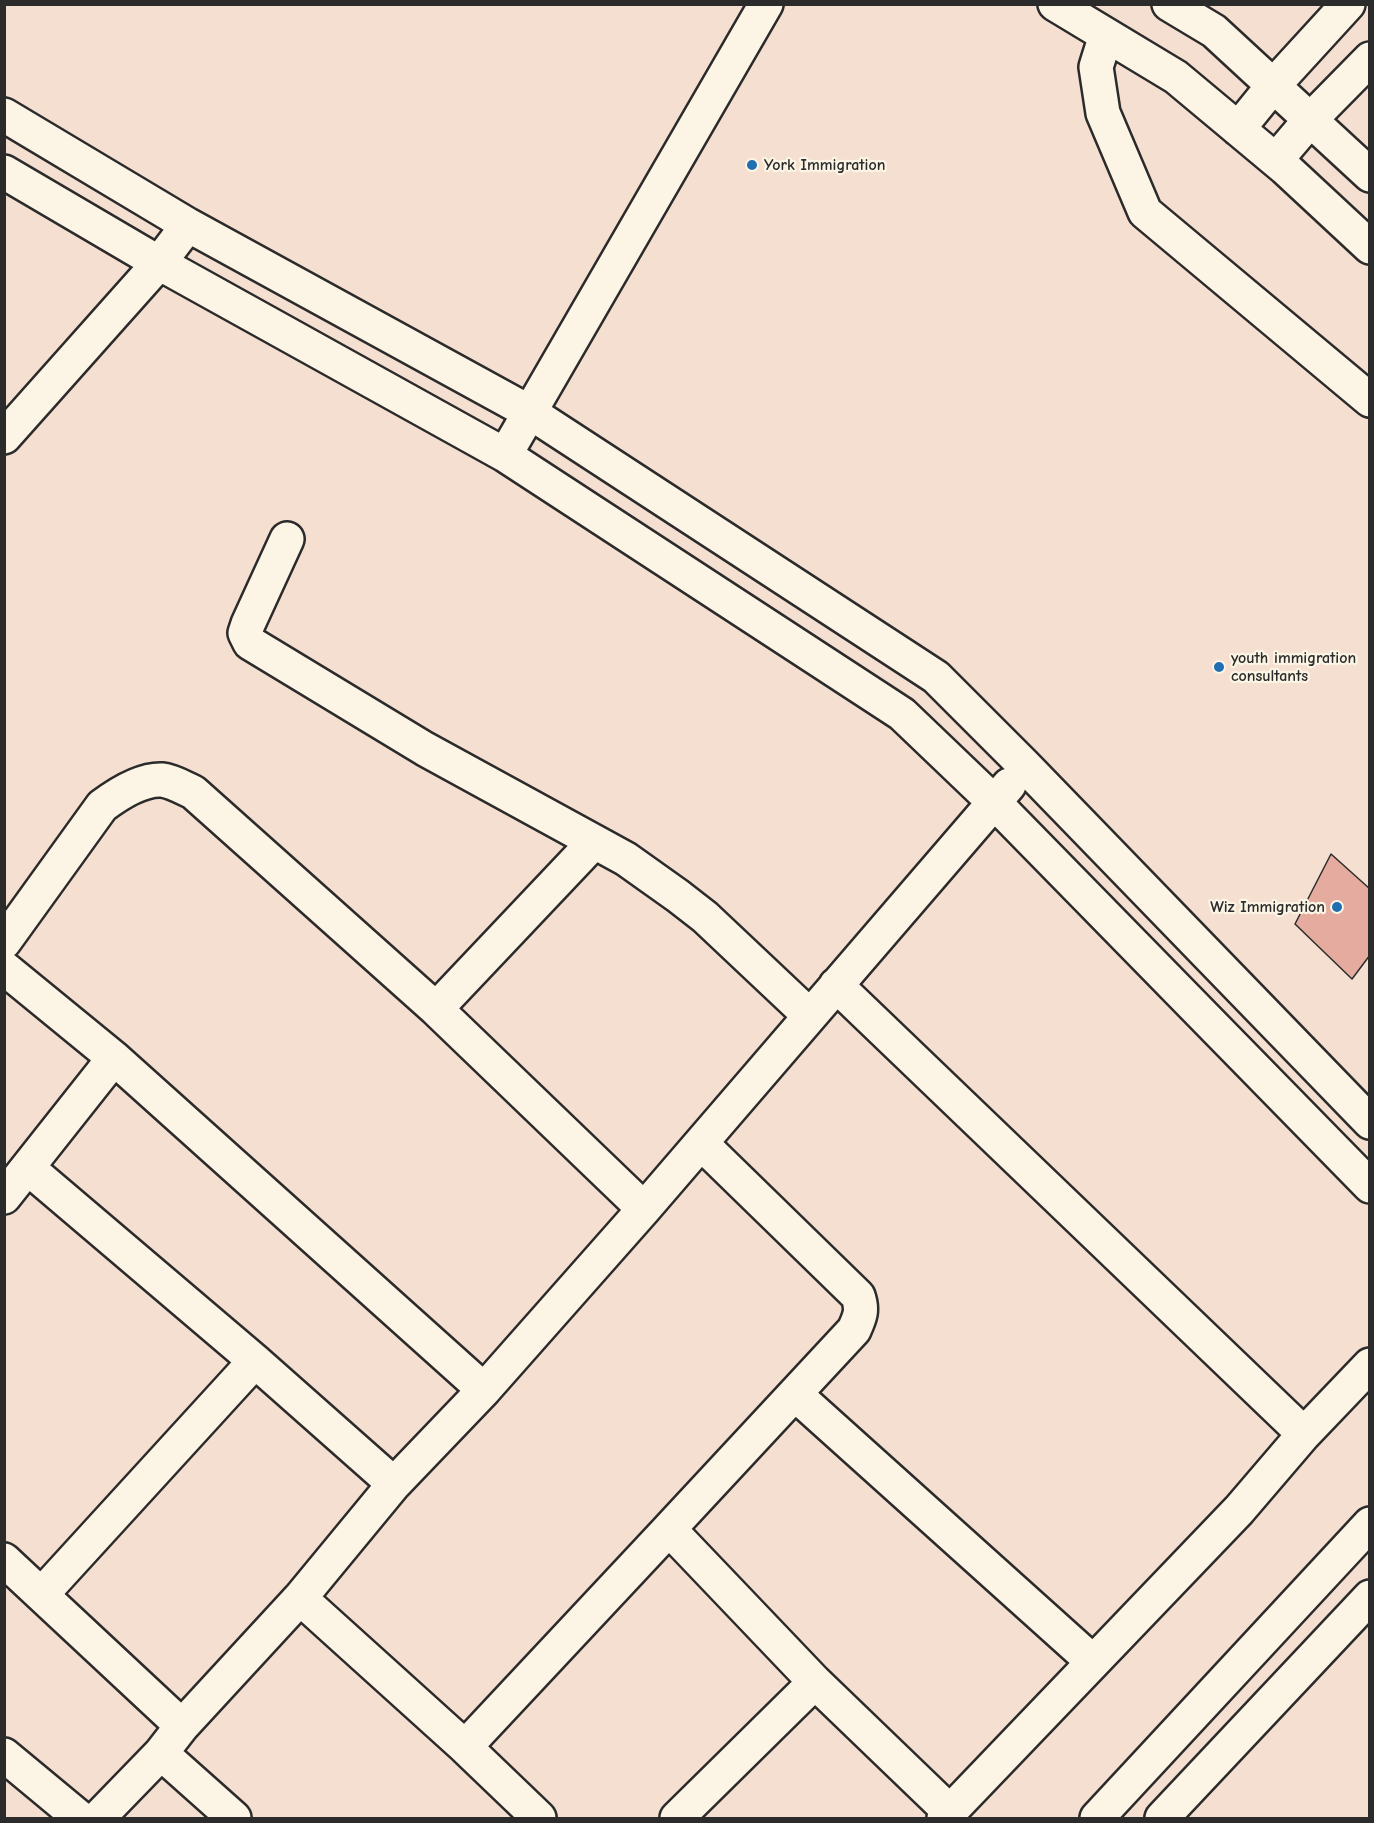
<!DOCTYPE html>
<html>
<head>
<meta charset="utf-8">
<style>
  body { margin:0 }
  #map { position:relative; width:1374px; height:1823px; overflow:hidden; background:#f5dfd0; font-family:"Comic Neue",sans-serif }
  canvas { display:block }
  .frame { position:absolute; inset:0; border:6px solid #2b2b2b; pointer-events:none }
</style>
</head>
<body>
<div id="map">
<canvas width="1374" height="1823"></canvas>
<div class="frame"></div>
</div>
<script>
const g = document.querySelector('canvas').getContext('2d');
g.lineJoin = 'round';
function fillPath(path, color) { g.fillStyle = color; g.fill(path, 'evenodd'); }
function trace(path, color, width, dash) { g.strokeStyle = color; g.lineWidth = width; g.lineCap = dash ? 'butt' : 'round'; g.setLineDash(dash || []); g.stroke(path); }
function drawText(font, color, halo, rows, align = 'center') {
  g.font = font + ' "Comic Neue",sans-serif'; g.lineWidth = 4.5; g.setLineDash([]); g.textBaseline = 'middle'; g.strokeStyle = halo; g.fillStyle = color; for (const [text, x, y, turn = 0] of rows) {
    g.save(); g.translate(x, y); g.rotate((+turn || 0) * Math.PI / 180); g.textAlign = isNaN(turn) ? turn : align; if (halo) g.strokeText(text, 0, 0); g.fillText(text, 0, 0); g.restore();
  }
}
const building = new Path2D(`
  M1331,854L1370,889V955L1352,979L1295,924Z`);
const minor = new Path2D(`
  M1055,4L1176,77L1285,168L1370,247
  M1169,4L1214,31L1370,175
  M1106,35L1096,67L1103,113L1145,212L1370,400
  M4,115L188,225L531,413L936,677L1025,766L1370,1122
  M1238,129L1273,86L1348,4
  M1276,160L1310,120L1370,59
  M4,172L159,263L505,455L902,714L994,802L1370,1186
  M4,437L159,263L188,225
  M505,455L766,4
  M287,539L248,624L245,633L250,643L425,749L626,859L678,896L705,917L810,1016
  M4,942L102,806C118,794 141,779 162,780C172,781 184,788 193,792L436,1009L644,1209
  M4,968L114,1058L484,1390
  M836,985L1304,1434
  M436,1009L594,842
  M28,1168L255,1361L394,1484
  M4,1197L114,1058
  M795,1394L1092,1661
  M669,1529L854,1330C860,1317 863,1310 858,1296L701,1143
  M4,1560L182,1726
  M42,1594L255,1361
  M300,1598L465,1747L539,1818
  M465,1747L669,1529L815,1682L950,1812
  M161,1753L234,1818
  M4,1755L80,1818
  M98,1818L161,1753L182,1726L300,1598L394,1484L484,1390L644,1209L1009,785
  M677,1818L815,1682
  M944,1818L1239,1510L1304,1434L1370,1365
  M1097,1818L1370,1524
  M1162,1818L1370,1597`);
const markers = [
  [752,165,6,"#1f6fb2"],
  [1219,667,6,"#1f6fb2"],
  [1337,907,6,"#1f6fb2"]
];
const poiNames = [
  ["York Immigration",764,165],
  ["youth immigration",1231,658],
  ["consultants",1231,676],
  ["Wiz Immigration",1325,907,"right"]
];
fillPath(building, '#e4ab9e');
trace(building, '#2b2b2b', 1.5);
trace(minor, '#2b2b2b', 38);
trace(minor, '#fcf5e5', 33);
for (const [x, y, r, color] of markers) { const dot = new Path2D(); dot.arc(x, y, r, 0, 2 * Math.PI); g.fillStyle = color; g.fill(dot); trace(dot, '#fcf5e5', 2); }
drawText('bold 16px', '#2b2b2b', '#fcf5e5', poiNames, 'left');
</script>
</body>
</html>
